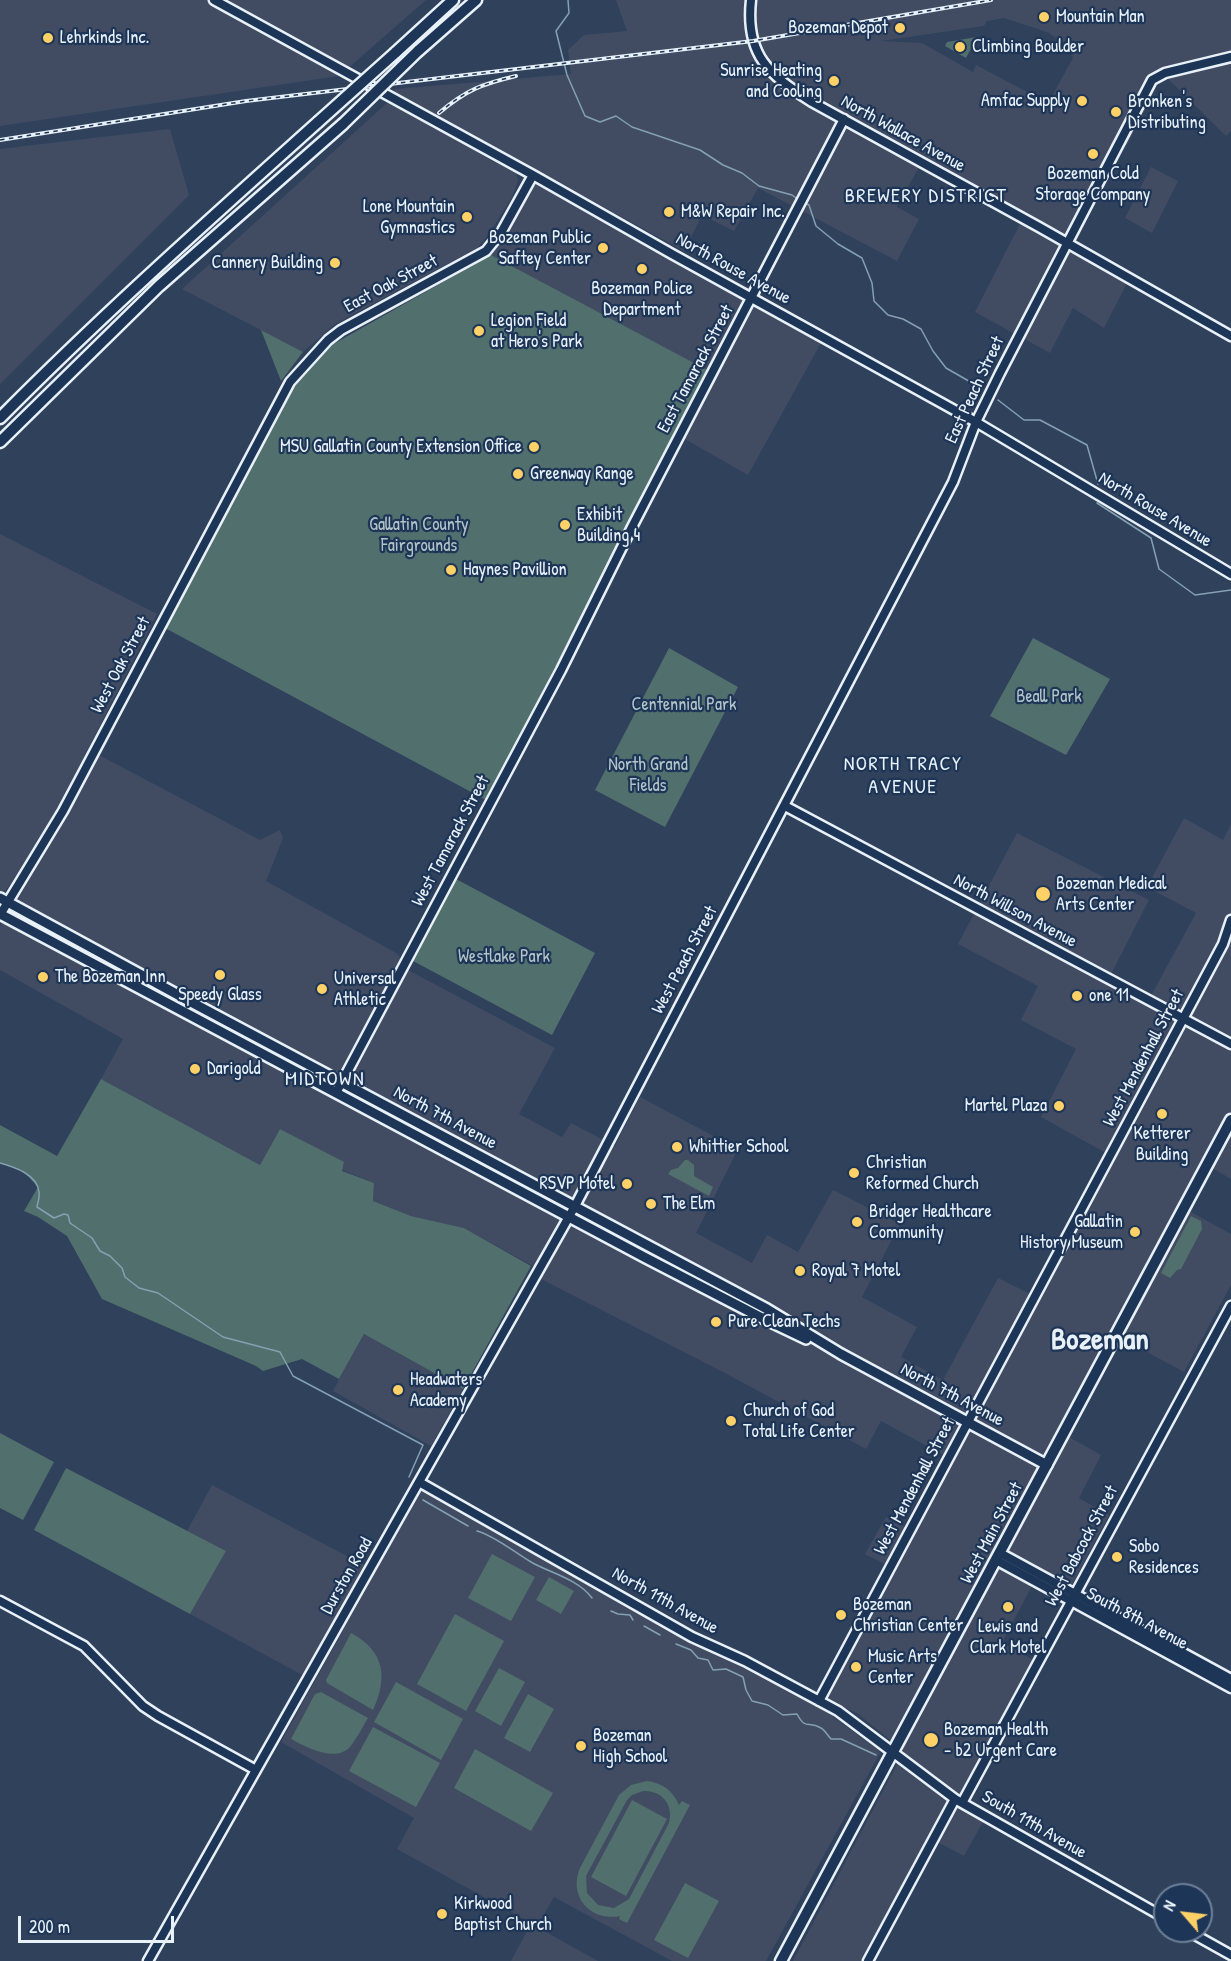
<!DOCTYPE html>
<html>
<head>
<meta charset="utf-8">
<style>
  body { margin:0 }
  #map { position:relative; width:1231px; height:1961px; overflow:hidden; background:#30415c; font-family:"Patrick Hand",sans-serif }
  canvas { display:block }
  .north { position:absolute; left:1153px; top:1883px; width:60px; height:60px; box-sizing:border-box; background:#1d3557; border:2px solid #6e8097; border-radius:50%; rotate:298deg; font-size:16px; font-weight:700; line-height:24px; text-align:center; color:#e8f1f8 }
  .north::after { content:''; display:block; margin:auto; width:21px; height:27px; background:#ffd166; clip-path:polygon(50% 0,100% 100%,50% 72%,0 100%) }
  .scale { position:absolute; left:18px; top:1916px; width:156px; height:27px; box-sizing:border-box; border:3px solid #e8f1f8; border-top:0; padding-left:8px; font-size:18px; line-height:21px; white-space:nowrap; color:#e8f1f8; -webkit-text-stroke:4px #1d3557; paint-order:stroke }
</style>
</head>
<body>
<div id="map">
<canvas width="1231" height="1961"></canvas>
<div class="north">N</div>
<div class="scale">200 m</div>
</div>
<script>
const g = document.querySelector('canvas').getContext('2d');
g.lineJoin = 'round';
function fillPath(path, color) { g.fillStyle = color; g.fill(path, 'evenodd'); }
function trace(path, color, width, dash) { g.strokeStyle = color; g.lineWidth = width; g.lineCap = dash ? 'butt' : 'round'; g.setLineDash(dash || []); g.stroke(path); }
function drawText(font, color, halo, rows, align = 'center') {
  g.font = font + ' "Patrick Hand",sans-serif'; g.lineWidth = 4.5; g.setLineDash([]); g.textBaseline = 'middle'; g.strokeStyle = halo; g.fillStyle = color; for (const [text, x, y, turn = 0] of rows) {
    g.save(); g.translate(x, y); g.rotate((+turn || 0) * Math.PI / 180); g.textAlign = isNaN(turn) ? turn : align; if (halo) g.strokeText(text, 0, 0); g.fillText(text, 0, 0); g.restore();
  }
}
const built = new Path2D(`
  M0,0H426L339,76L0,126Z
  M616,0H1231V131L1226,136L1167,78L1158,84L1127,145L1117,140L1067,235L1132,273L1104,328L1073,308L1050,353L975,312L1021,222L919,167L897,207L919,219L897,261L758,188L734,231L702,215L684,251L393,92L396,89L571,74L568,50L584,35L627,31ZM1004,18L1047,32L1068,46L1073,58L1048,103L976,65L973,72L922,43L881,41L984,26L987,21Z
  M387,103L429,123L492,161L516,172L518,181L512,197L489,234L477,248L335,324L303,352L182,289Z
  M170,129L189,195L0,384V149Z
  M1151,167L1178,181L1152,233L1125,218Z
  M534,183L746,302L752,291L827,332L748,475L676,434L708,371L491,255Z
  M0,534L157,614L52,819L11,883L5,891L0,893Z
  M99,755L260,840L280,830L283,838L266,881L398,954L406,969L555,1048L519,1114L562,1137L571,1123L615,1146L640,1097L738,1149L696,1233L752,1263L767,1235L798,1252L833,1190L900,1224L862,1297L917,1327L901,1357L943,1380L998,1278L1040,1299L1115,1158L1041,1117L1076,1049L1021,1020L1038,986L958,944L1017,833L1149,900L1107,982L1147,1003L1196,913L1147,887L1184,818L1223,840L1231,824V1179L1212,1168L1189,1211L1231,1234V1285L1184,1372L1121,1338L1069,1437L1101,1455L1079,1498L1109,1515L1065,1598L1034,1582L1002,1643L1035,1661L963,1794L971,1802L989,1811L964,1856L930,1838L865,1961H793L904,1751L858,1714L822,1695L890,1567L865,1554L886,1517L910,1530L949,1458L881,1421L866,1449L723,1372L541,1279L544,1272L464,1228L411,1216L373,1201L374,1183L342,1170L344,1163L280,1129L260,1165L101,1079L123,1039L0,970V927L19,891ZM348,1082L415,1117L404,1136L338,1102Z
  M364,1334L463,1389L431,1446L333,1391Z
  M212,1485L364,1565L304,1676L190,1614L226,1551L187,1531Z
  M421,1490L828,1713L878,1750L880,1753L766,1961H672L554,1897L537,1927L598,1961H511L526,1933L536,1926L397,1849L414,1818L281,1742Z`);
const green = new Path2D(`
  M977,37L966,58L945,46L947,42Z
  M491,255L709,371L486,800L165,628L292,385L330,346Z
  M261,330L303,352L281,381Z
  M1033,638L1110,679L1066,755L990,716Z
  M669,648L738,687L665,827L595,790Z
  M456,879L595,953L552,1035L413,961Z
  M101,1079L260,1165L280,1129L344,1162L342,1171L374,1183L373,1201L411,1216L464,1228L531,1266L463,1389L364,1334L339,1379L302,1359L263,1371L256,1366L102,1299L67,1236L38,1217L24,1211L38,1187L24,1172L0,1163V1125L57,1156Z
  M685,1160H688L694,1165V1176L713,1187L709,1196L668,1174L671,1170L678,1168Z
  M1191,1216L1201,1221L1202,1229L1181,1269L1177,1270L1170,1278L1161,1273Z
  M0,1433L54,1462L23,1520L0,1508Z
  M66,1468L226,1551L190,1614L34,1530Z
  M492,1554L535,1577L511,1621L468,1598Z
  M549,1577L574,1591L561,1614L536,1600Z
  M455,1614L504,1641L466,1711L417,1684Z
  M351,1633C385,1651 388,1678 373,1710L327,1683L326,1680Z
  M499,1668L525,1682L501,1726L475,1711Z
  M396,1682L463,1719L441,1760L374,1722Z
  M321,1692L368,1718C362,1728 357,1738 350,1747C335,1763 306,1747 291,1739L315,1694Z
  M528,1694L554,1709L530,1752L504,1738Z
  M373,1727L440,1763L416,1807L349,1771Z
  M475,1749L553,1793L531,1831L454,1788Z
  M647,1781C663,1783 673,1791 679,1805L682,1801L690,1805L627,1923L619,1919L620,1916C590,1922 568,1896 580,1868L619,1795L631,1785ZM643,1791C662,1790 674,1805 669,1823L629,1899L614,1908L598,1905L587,1893L586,1876L627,1800L632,1795Z
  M632,1800L667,1819L626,1896L591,1877Z
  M685,1883L719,1901L688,1958L654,1940Z`);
const stream = new Path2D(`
  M568,0L569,13L556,31L567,75L585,116L600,122L616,116L632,127L700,150L723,165L742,173L759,186L792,195L799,200
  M803,202L809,205L816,226L838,244L862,258L872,283L874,301L888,315L903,319L921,329L933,351L946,368L981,388
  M998,400L1024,420H1040L1087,445L1098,484
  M1097,503L1151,538L1159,569L1195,595L1231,590
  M0,1163C14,1167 37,1174 39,1192C40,1197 38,1201 37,1207L54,1218L64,1214L68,1215L70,1223L92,1238L100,1251L110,1256L122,1268L125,1277L139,1288L158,1293L223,1337L280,1352L293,1376L423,1445L409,1477
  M423,1500L468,1526
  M477,1531C495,1536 514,1552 531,1562C550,1573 578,1579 592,1598
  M611,1611L618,1614L630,1615L633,1620
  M644,1626L660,1635
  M676,1644L691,1650L698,1658L708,1660L713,1670L726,1669L743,1677L746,1690L752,1701L768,1705L783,1715L797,1714C806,1731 808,1720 821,1728C825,1730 827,1735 831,1739H841L876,1755`);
const secondary = new Path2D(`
  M214,0L533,175L672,254L976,422L1231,574
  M751,0C745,55 769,75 812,102L1039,227L1231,336
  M785,806L1231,1044
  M0,915L63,811L290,382L328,340L341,330L486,251L502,231L533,175
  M336,1093L561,670L632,527L844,119
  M419,1482L692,1637L745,1661L838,1711L955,1799L1165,1918
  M1000,1553L1231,1679
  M996,1560L1231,1688
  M0,1601L84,1646L143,1706L158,1716L256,1770
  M819,1701L1223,944L1231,920
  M962,1803L1231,1306
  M1188,1931L1231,1955
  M148,1961L575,1206L953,482L976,422L1000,373L1152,80L1165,73L1231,57
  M868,1961L955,1799`);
const primary = new Path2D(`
  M0,898L191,1002L767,1309L841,1354L1047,1465
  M0,914L646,1258L762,1318L806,1339`);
const highway = new Path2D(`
  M418,51L476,0
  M395,53L453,0
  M0,418C102,315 210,219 318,122
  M0,442L159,286L343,124
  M781,1961L1231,1120`);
const rail = new Path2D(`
  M439,113C466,90 482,84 516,76
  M0,140L246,101L753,41L991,0`);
const highwayBridge = new Path2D(`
  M318,122L395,53
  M343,124L418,51`);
const markers = [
  [1044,17,6,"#ffd166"],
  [900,28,6,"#ffd166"],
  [48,38,6,"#ffd166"],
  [960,47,6,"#ffd166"],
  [834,81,6,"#ffd166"],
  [1082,101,6,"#ffd166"],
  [1116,112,6,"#ffd166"],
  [1093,154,6,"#ffd166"],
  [669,212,6,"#ffd166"],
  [467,217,6,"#ffd166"],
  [603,248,6,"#ffd166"],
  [335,263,6,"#ffd166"],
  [642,269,6,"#ffd166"],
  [479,331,6,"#ffd166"],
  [534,447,6,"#ffd166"],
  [518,474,6,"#ffd166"],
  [565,525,6,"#ffd166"],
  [451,570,6,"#ffd166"],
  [1043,894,8,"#ffd166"],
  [220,975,6,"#ffd166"],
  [43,977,6,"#ffd166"],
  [322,989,6,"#ffd166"],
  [1077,996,6,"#ffd166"],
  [195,1069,6,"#ffd166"],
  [1059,1106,6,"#ffd166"],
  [1162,1114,6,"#ffd166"],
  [677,1147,6,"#ffd166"],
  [854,1173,6,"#ffd166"],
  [627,1184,6,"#ffd166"],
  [651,1204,6,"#ffd166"],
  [857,1222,6,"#ffd166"],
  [1135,1232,6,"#ffd166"],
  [800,1271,6,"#ffd166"],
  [716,1322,6,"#ffd166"],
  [398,1390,6,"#ffd166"],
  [731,1421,6,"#ffd166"],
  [1117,1557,6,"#ffd166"],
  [1008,1607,6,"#ffd166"],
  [841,1615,6,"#ffd166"],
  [856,1667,6,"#ffd166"],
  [931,1740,8,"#ffd166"],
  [581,1746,6,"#ffd166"],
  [442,1914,6,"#ffd166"]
];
const poiNames = [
  ["Mountain Man",1056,17],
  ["Bozeman Depot",888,28,"right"],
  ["Lehrkinds Inc.",60,38],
  ["Climbing Boulder",972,47],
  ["Sunrise Heating",822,71,"right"],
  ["and Cooling",822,92,"right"],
  ["Amfac Supply",1070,101,"right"],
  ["Bronken's",1128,102],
  ["Distributing",1128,123],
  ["Bozeman Cold",1093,174,"center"],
  ["Storage Company",1093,195,"center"],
  ["Lone Mountain",455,207,"right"],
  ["Gymnastics",455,228,"right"],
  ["M&W Repair Inc.",681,212],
  ["Bozeman Public",591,238,"right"],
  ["Saftey Center",591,259,"right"],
  ["Cannery Building",323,263,"right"],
  ["Bozeman Police",642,289,"center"],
  ["Department",642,310,"center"],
  ["Legion Field",491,321],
  ["at Hero's Park",491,342],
  ["MSU Gallatin County Extension Office",522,447,"right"],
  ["Greenway Range",530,474],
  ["Exhibit",577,515],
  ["Building 4",577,536],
  ["Haynes Pavillion",463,570],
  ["Bozeman Medical",1056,884],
  ["Arts Center",1056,905],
  ["The Bozeman Inn",55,977],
  ["Universal",334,979],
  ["Athletic",334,1000],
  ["Speedy Glass",220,995,"center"],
  ["one 11",1089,996],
  ["Darigold",207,1069],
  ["Martel Plaza",1047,1106,"right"],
  ["Ketterer",1162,1134,"center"],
  ["Building",1162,1155,"center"],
  ["Whittier School",689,1147],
  ["Christian",866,1163],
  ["Reformed Church",866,1184],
  ["RSVP Motel",615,1184,"right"],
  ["The Elm",663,1204],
  ["Bridger Healthcare",869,1212],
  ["Community",869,1233],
  ["Gallatin",1123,1222,"right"],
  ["History Museum",1123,1243,"right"],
  ["Royal 7 Motel",812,1271],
  ["Pure Clean Techs",728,1322],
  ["Headwaters",410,1380],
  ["Academy",410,1401],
  ["Church of God",743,1411],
  ["Total Life Center",743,1432],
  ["Sobo",1129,1547],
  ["Residences",1129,1568],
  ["Bozeman",853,1605],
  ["Christian Center",853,1626],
  ["Lewis and",1008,1627,"center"],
  ["Clark Motel",1008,1648,"center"],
  ["Music Arts",868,1657],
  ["Center",868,1678],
  ["Bozeman Health",944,1730],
  ["- b2 Urgent Care",944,1751],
  ["Bozeman",593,1736],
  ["High School",593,1757],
  ["Kirkwood",454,1904],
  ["Baptist Church",454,1925]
];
const streetNames = [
  ["North Wallace Avenue",903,134,29],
  ["North Rouse Avenue",733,269,29],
  ["East Oak Street",391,284,-28],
  ["East Tamarack Street",696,369,-62],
  ["East Peach Street",975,390,-65],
  ["North Rouse Avenue",1155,510,31],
  ["West Oak Street",121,665,-62],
  ["West Tamarack Street",451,841,-62],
  ["North Willson Avenue",1015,911,28],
  ["West Peach Street",685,960,-62],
  ["West Mendenhall Street",1144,1058,-62],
  ["North 7th Avenue",445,1118,28],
  ["North 7th Avenue",952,1395,28],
  ["West Mendenhall Street",915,1486,-62],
  ["West Main Street",992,1533,-62],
  ["West Babcock Street",1082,1546,-62],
  ["Durston Road",347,1576,-60],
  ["North 11th Avenue",665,1601,29],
  ["South 8th Avenue",1137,1619,28],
  ["South 11th Avenue",1034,1825,30]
];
const parkNames = [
  ["Gallatin County",419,525],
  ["Fairgrounds",419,546],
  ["Beall Park",1049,697],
  ["Centennial Park",684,705],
  ["North Grand",648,765],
  ["Fields",648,786],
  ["Westlake Park",504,957]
];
const neighbourhoodNames = [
  ["BREWERY DISTRICT",926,197],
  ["NORTH TRACY",903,765],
  ["AVENUE",903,788],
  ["MIDTOWN",325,1080]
];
const townNames = [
  ["Bozeman",1100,1341]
];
fillPath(built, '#414c63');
fillPath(green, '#516f6d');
trace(stream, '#83a1b2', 1.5);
trace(secondary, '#e8f1f8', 13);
trace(primary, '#e8f1f8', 14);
trace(highway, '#e8f1f8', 15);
trace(secondary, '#1d3557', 8);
trace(primary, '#1d3557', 9);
trace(highway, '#1d3557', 10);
trace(rail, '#e8f1f8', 4);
trace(rail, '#1d3557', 1.5, [4.5]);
trace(highwayBridge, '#e8f1f8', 15, []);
trace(highwayBridge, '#1d3557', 10);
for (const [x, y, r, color] of markers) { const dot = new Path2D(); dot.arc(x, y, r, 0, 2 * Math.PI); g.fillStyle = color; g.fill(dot); trace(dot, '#1d3557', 2); }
drawText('18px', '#e8f1f8', '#1d3557', poiNames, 'left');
drawText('18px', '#e8f1f8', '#1d3557', streetNames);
drawText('18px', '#b3c4c7', '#1d3557', parkNames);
g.letterSpacing = '1.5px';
drawText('20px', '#e8f1f8', '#1d3557', neighbourhoodNames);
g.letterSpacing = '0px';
drawText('bold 30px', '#e8f1f8', '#1d3557', townNames);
</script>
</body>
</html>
